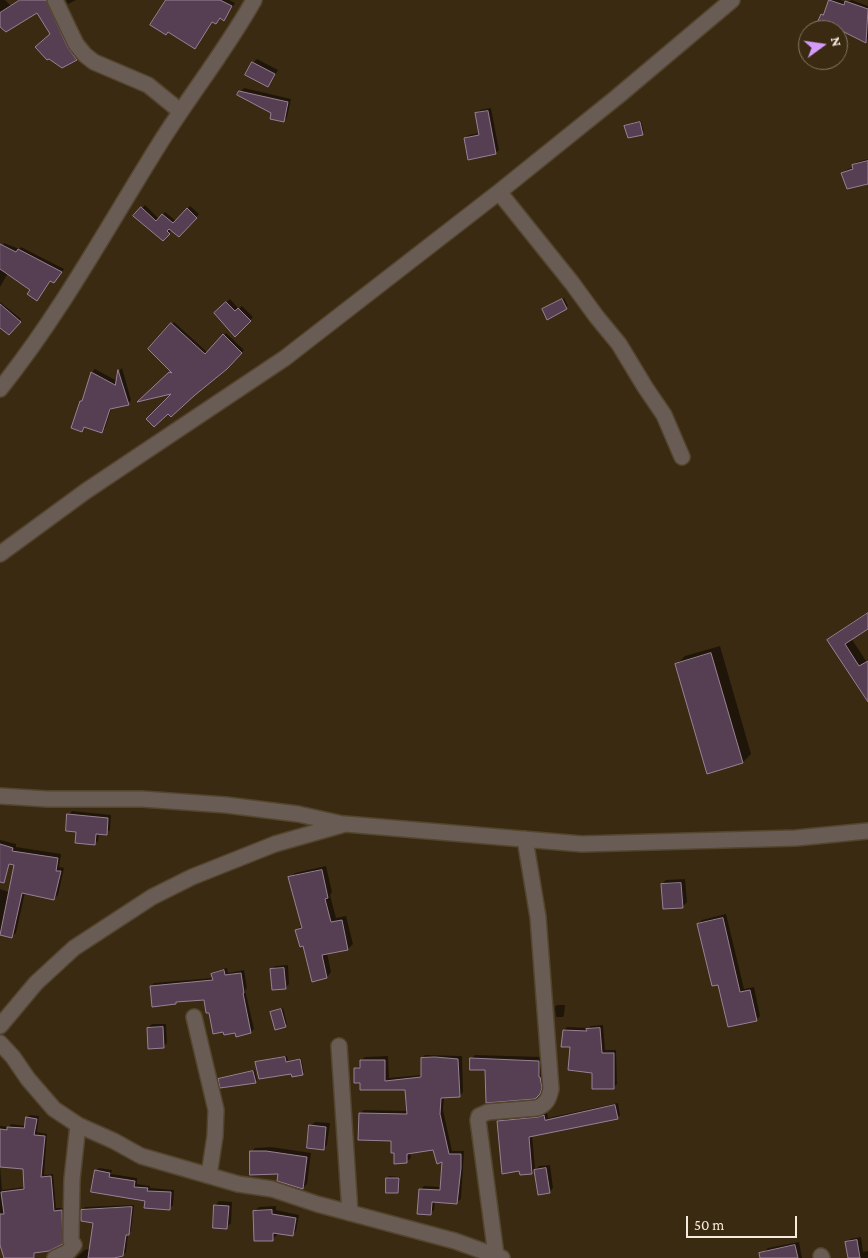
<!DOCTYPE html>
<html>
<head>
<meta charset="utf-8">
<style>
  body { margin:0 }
  #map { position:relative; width:868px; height:1258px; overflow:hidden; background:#3a2a12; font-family:"Crimson Pro",serif }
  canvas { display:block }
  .north { position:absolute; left:798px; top:20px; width:50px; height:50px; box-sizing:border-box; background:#3a2a12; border:1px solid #857762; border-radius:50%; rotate:76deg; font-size:14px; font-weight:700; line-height:20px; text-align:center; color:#f5eadb }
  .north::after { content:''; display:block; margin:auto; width:18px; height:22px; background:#d59bfb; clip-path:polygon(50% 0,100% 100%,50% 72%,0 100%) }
  .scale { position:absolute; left:686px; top:1216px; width:111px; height:22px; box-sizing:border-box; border:2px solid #f5eadb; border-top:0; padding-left:6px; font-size:15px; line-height:18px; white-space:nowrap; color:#f5eadb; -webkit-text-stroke:4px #3a2a12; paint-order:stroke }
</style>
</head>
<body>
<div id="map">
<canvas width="868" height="1258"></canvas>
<div class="north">N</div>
<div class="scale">50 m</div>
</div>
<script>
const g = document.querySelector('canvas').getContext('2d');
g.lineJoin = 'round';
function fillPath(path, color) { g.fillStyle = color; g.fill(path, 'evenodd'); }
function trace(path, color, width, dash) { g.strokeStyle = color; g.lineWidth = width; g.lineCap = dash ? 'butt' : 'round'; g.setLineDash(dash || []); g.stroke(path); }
const shadow = new Path2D(`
  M0,0H5L11,6L20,0H49L79,56L76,59L51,34L38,11L0,29Z
  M66,0H76L68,4Z
  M178,0H229L235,3L224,19Z
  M830,0H840L846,2L852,0L868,6V39L866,41L846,32V40L843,42L838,41V30H816L822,15L826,13Z
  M257,59L278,70L268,86L253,63Z
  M244,88L291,99L287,117L283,121L272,112L240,92Z
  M491,108L499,150L495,153L465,139L469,135L480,133L477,114L480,110Z
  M641,121L644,132L642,133L626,126Z
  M868,159V183L843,173L846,170L854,167L853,165L857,162Z
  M145,205L159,219L165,212L176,221L190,206L199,214L179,236L172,230L163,239L135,216Z
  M4,243L19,249L21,247L64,269L57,279H51L32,290L8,273L0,287V249Z
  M564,298L568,306L548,318L545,308Z
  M230,299L239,309L242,306L253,317L235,336L215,313Z
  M0,302L21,319L9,334L0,327Z
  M174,322L208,353L226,333L244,350L226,368L175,392L141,400L172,371L149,349Z
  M122,368L131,400L128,403L112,407L105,428L102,431L85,427L82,431L81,401L84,399L92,372L95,369L117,381L120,370Z
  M868,612V627L851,638L866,661L868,660V701L828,640L835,634Z
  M720,646L751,754L743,762L677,664L685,656Z
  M72,811L111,815L110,830L106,833H99L98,841L94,844L78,830L69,815Z
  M0,840L16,844V847L61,854L59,867L64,868L58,895L54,899L25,892L16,933L12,936L0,935V889L9,892L15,864L0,860Z
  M326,866L332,892L330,895L336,918L346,916L353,944L348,949L327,953L331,972L327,977L304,944L297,930L302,925L290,878L295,873Z
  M685,879L687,902L683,906L662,884L666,880Z
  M726,914L744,989L754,987L760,1016L756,1020L698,924L702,920Z
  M288,965L289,984L285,988L271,970L275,966Z
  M227,968L228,973L244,970L247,988L245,990L254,1029L251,1032L237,1035L236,1031L210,1012L205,999L178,1001L176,1003L151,987L154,983L213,978L212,974L216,971Z
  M557,1005H565L564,1015L563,1017H556L555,1007Z
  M283,1008L287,1024L285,1026L272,1012Z
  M152,1024H166L167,1043L163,1047L148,1028Z
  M603,1025L605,1050H616L617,1084L613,1088L593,1072L572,1046L564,1030L567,1027L589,1028L591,1026Z
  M425,1055L462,1056L463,1092L460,1096L444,1097L443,1110L452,1151H464L461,1199L457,1202L435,1201L434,1210L430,1214L420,1190L424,1186L441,1187L443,1161L434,1148L410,1153L411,1158L407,1161L396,1151L392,1140L360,1113L364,1110L408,1111L406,1089L361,1082L355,1069L361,1065V1060L365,1057L388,1056L389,1078L422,1075V1058Z
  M475,1055L543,1057L542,1074H544L545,1083L543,1090L538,1094L487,1069L471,1059Z
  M287,1056L288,1061L301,1058L304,1072L302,1074L256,1063Z
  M255,1070L257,1080L255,1082L220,1079Z
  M618,1103L620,1115L617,1118L532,1135L535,1169L531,1173L520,1169L499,1121L502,1118L547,1113L548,1118Z
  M30,1115L39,1116L37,1132L47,1134L44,1175L53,1174L56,1208H64L65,1240L62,1243L30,1205L35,1258H5L0,1241V1126L9,1127L11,1124L25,1126L27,1117ZM0,1166L24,1168L25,1187L2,1190Z
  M315,1122L330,1123L327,1145L323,1149L311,1126Z
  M271,1147L311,1153L307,1184L303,1188L279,1173L251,1152L255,1148Z
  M550,1165L553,1188L549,1192L535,1170L539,1166Z
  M99,1168L112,1170L111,1174L137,1178V1184L150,1186V1188L174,1190L173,1205L169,1209L146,1200L96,1171Z
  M389,1176L400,1177L399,1190L398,1192L387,1178Z
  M219,1201L232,1202L231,1223L227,1227L215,1205Z
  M134,1205L131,1231L128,1234L126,1252L123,1255L107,1258H76L85,1250L91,1248L94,1222L82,1210L85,1207Z
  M276,1206V1210L299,1215L296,1231L292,1235L277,1232V1235L273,1239L255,1211L259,1207Z
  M861,1237L863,1252L868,1251V1258H847L849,1255L847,1243L850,1239Z
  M799,1242L802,1258H765L764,1252L768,1248Z`);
const building = new Path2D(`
  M20,0H46L68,48L77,60L62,68L49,59L47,60L35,47L50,34L37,13L6,32L0,27V13Z
  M166,0H220L232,6L224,21L220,18L216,24L212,22L195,49L168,32L166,35L150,25Z
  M829,0L844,5L845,1L868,9L866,43L840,30H814L821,14L823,15Z
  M252,62L275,74L268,87L245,75Z
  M239,91L288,102L284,122L270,119L271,113L237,95Z
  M488,111L496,154L468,160L464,138L479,135L475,113Z
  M640,122L643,135L628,138L624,126Z
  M868,161V184L847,189L841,173L853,169L852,165Z
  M141,207L156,221L162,214L173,223L187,208L197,218L179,237L169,229L167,231L170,234L163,241L133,216Z
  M0,244L16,252L18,249L62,272L54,283L50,281L37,301L27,294L30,290L0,269Z
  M562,299L567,309L547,320L542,309Z
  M226,302L235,311L238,308L251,321L235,337L214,313Z
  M0,304L21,322L9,335L0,328Z
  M171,323L205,354L223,334L242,353L227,369L195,395L171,417L168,414L154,427L146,419L171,394L137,402L169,372L172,373L148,349Z
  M118,370L129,405L110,409L102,433L84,427L82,432L71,428L80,401H82L91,372L115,385Z
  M868,613V629L845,644L859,666L868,661V702L827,640Z
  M711,653L743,763L707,774L675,664Z
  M67,814L108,818L107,835L96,834L95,845L75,843L76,832L66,831Z
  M0,844L13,848L12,851L58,858L56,871H61L54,900L22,893L12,938L0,935L14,865L9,864L4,883L0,882Z
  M322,870L328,898L325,899L331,922L342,920L348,950L322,955L327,978L312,982L303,946L300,947L295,930L302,928L288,877Z
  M681,883L683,908L663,909L661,884Z
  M723,918L740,992L750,990L757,1021L728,1027L718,985L712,986L697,924Z
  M284,968L286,989L272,990L270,969Z
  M224,970L225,975L241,973L244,993H243L251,1033L236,1037L235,1033L224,1035L223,1032L213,1034L209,1013H206L204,1000L176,1002V1004L152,1007L150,986L213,980L211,974Z
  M281,1009L286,1027L275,1030L270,1012Z
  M163,1027L164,1048L148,1049L147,1028Z
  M600,1028L602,1053H614V1089H592V1073L568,1070L570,1047H561L563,1030L587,1031L586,1029Z
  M285,1057L286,1062L300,1059L303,1075L292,1077L291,1074L259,1079L255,1062Z
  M435,1057L458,1059L460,1097L441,1098L440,1114L449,1154H461V1168L457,1204L432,1202L431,1215L417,1214L419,1189L440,1190L442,1162L437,1164L433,1150L407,1154V1163L394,1164V1153H391V1141L358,1140L359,1113L407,1114L405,1090H360V1083H354V1068H360V1060H385V1081L421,1077V1058Z
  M470,1058L539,1061V1077H540L542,1088L540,1094L535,1099L486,1103L485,1070H470Z
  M253,1071L256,1083L220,1088L218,1079Z
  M615,1105L618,1119L529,1137L532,1174L520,1175L519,1171L502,1174L497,1121L538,1117L544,1115L545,1120Z
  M26,1117L37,1119L34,1135L45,1136L41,1177L51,1176L54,1211L62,1210L63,1244L49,1251L34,1253V1258H4L0,1245V1214H4L1,1192L24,1189L23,1169L0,1167V1129L7,1130V1127L24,1128Z
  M309,1125L326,1127L324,1150L307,1148Z
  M250,1151H266L307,1157L303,1189L277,1181L278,1174L250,1175Z
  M546,1168L550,1193L538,1195L534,1170Z
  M95,1170L110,1173L109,1177L135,1181L134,1187L148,1188L147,1191L171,1192L170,1210L144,1208L145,1201L91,1192Z
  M386,1178H399L398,1193H386Z
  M214,1205L229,1206L227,1229L213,1228Z
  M132,1207L129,1235H126L123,1256L114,1258H88L93,1223L81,1221V1210Z
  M272,1210V1214L296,1218L293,1236L273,1233V1241H254L253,1211Z
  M857,1240L860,1258H848L845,1242Z
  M795,1245L798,1258H760L759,1253Z`);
const minor = new Path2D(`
  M55,0L76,44L85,55L94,62L148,85L180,111
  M499,192L572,283L596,316L619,344L645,387L664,415L682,457
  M0,389C61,313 108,226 160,143C190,95 226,50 254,0
  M0,554L86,491L285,358L499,192L617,97L732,0
  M0,796L47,799H142L226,805L298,814L343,824
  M194,1017L216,1110L215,1136L209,1175
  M0,1026L36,983L74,948L152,897L192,877L275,844L345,824L582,844L796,838L868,831
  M0,1043L13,1057L28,1079L54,1109L78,1125L114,1141L141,1156L238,1184L272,1189L317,1204L455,1241L502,1258
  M339,1046L350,1213
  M496,1255L478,1120L479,1116L488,1112L537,1108C547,1104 549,1098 551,1089L538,917L525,839
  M821,1256L822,1258
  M55,1258L68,1252L74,1245L71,1241V1233L72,1179L78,1125`);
fillPath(shadow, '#0007');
fillPath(building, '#563f53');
trace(building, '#9a8096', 1);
trace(minor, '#54452e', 18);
trace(minor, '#685c54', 15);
</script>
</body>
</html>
